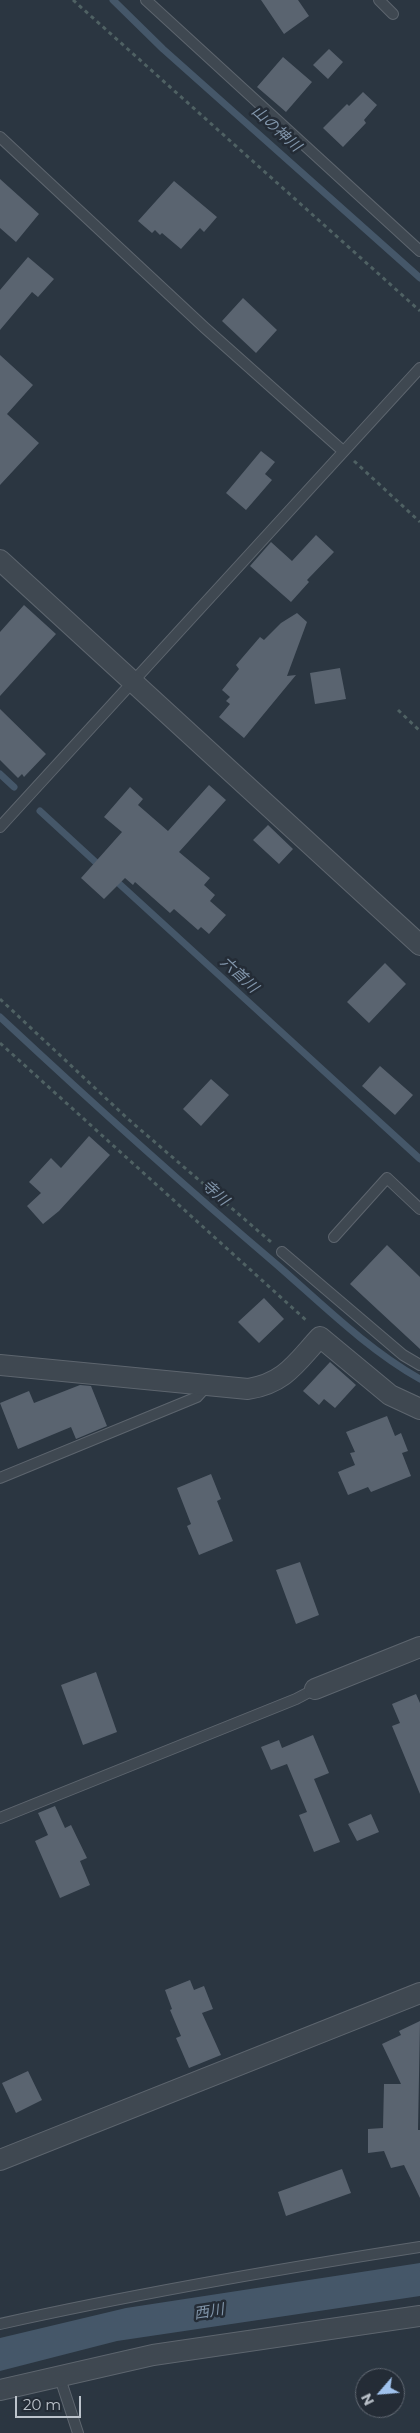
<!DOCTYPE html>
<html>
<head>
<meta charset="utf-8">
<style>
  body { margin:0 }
  #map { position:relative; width:420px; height:2433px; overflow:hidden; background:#2b3641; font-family:Montserrat,sans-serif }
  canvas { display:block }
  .north { position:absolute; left:355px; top:2368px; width:50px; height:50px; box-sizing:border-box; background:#242c36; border:1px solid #616872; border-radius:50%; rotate:243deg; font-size:14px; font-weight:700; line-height:20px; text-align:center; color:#bcc3cb }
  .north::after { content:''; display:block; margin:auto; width:18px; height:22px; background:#a0c2ec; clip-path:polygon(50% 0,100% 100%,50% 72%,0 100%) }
  .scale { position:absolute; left:15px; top:2396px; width:66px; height:22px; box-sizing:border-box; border:2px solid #bcc3cb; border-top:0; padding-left:6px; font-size:15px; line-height:18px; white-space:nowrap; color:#bcc3cb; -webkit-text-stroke:4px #242c36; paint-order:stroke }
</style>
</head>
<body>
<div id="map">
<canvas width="420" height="2433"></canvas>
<div class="north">N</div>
<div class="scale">20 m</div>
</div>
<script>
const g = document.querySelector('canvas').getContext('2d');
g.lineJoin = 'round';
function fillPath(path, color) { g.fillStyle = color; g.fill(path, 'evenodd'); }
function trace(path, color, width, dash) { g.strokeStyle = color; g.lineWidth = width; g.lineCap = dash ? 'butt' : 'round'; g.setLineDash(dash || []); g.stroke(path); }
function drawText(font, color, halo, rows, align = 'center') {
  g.font = font + ' Montserrat,"Noto Sans JP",sans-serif'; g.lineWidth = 5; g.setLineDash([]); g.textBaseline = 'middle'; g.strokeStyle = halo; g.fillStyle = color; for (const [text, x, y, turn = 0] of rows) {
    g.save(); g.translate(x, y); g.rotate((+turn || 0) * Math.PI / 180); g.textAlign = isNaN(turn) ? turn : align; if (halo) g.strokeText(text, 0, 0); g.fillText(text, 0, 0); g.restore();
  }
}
const water = new Path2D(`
  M420,2263V2296L117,2341L0,2371V2338L126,2308Z`);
const stream = new Path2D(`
  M113,0L163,49L420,278
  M0,774L14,787
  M40,811L102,868
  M114,879L420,1159
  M0,1017C90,1101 182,1184 276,1264C322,1304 367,1349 420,1379`);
const building = new Path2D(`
  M261,0H298L309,16L284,34Z
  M329,49L343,62L328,79L313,65Z
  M283,57L312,82L286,112L257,87Z
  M363,92L377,105L364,120L366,123L343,147L323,128L347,104L349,106Z
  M0,179L39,214L16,242L0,228Z
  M174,181L217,217L204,232L200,228L181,249L162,233L160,235L155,230L152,233L138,221Z
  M28,257L54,279L38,297L32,292L0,330V290Z
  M243,298L277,330L256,353L222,321Z
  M0,355L33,385L7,414L39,443L0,485Z
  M261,451L275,462L265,474L272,480L246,510L226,493Z
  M316,535L334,552L307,580L309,582L291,602L250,566L271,542L292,561Z
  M24,605L56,634L0,696V632Z
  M297,613L307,622L287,676L296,675L244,738L219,717L230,704L226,701L230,697L222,690L239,669L236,665L260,637L264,640L281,623Z
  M340,668L346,699L315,704L310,673Z
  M0,709L46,754L24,777L22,774L18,778L0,760Z
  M209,785L226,800L179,852L210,878L204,885L215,895L210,901L226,915L209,934L201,927L198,930L174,909L170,913L135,882L133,885L125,878L104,899L81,878L122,832L104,817L130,787L143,799L138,805L168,831Z
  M268,825L293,849L279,864L253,840Z
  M385,963L406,984L369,1023L347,1002Z
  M380,1066L413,1095L395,1115L362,1086Z
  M211,1079L229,1095L201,1126L183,1109Z
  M89,1136L110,1155L59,1211L43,1224L27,1206L41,1193L29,1182L51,1158L61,1168Z
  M387,1245L420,1277V1349L350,1284Z
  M264,1298L284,1319L259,1343L238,1322Z
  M330,1362L356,1385L335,1408L324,1399L319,1405L303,1391Z
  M80,1385L91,1386L107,1426L76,1439L71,1427L18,1449L0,1403L29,1391L34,1403Z
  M387,1416L395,1436L401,1433L408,1451L402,1453L411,1476L371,1492L368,1487L348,1495L338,1472L355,1465L350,1453L355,1452L346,1432Z
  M211,1474L221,1499L217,1501L233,1541L199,1555L187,1526L191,1524L177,1488Z
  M300,1562L319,1615L296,1624L276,1570Z
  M96,1672L117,1732L83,1745L61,1685Z
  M416,1694L420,1703V1794L392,1726L400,1723L392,1704Z
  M313,1735L329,1773L314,1779L340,1842L314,1852L299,1815L307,1812L287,1764L271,1770L261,1747L279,1740L282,1748Z
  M55,1806L65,1828L71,1825L87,1858L80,1861L90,1885L60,1898L35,1841L48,1835L38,1813Z
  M371,1814L379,1832L357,1841L348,1824Z
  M190,1980L194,1990L204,1986L213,2009L202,2013L221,2055L189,2068L176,2038L181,2036L170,2010L172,2009L165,1990Z
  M420,2021L418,2130H420V2198L404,2165L391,2168L384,2151L368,2153V2129L383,2128L384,2084H401L382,2044L401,2035L399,2031Z
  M28,2071L42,2100L16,2113L2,2083Z
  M342,2169L351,2193L286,2216L278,2192Z`);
const path = new Path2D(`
  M73,0L420,311
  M354,461L420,522
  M398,710L420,731
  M0,999L128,1119L271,1242
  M0,1043L307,1321`);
const lane = new Path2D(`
  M146,0L420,251
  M379,0L393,14
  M0,137L205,328L343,451
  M0,827L420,368
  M334,1237L387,1178L420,1209
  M282,1252L403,1355L420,1365
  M0,1478L197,1397L207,1386
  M0,1818L296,1699L315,1689
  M0,2324C139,2293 279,2269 420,2247
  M59,2375L78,2433`);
const street = new Path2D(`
  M0,560L420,945
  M0,1365L248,1389C285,1383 296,1363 320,1337L390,1395L420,1409
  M315,1689L420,1647
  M0,2160L420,1993
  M0,2390L153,2355L420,2316`);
const waterNames = [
  ["山の神川",276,129,42],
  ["六首川",239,975,43],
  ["寺川",215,1193,42],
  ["西川",209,2312,-9]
];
fillPath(water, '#455769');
trace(stream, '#455769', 7);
fillPath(building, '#5a6470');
trace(lane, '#5d656e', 12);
trace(street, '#5d656e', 22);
trace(path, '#4f6163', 3, [4, 4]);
trace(lane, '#3f4851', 10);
trace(street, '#3f4851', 20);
drawText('italic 15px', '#8195aa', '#242c36', waterNames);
</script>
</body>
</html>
